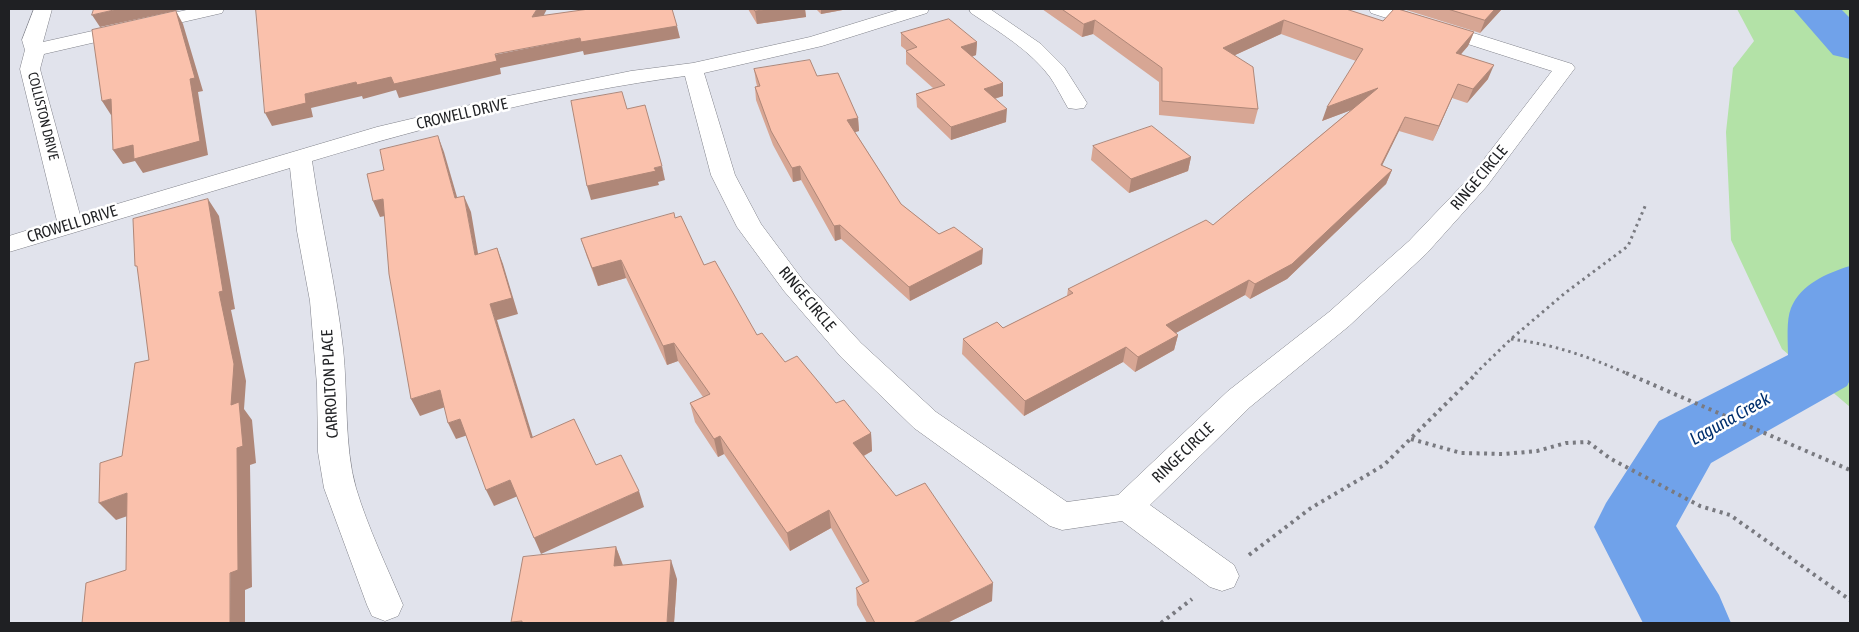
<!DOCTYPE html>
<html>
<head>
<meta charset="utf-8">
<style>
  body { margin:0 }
  #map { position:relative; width:1859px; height:632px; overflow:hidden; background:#e1e3ec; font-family:"Asap Condensed",sans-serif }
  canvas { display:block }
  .frame { position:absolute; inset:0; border:10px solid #1f2023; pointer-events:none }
</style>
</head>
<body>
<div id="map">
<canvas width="1859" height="632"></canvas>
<div class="frame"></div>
</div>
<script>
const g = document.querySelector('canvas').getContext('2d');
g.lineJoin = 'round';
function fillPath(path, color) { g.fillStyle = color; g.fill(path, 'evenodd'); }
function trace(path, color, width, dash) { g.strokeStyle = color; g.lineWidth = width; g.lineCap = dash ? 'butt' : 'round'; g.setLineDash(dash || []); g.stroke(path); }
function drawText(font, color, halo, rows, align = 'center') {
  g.font = font + ' "Asap Condensed",sans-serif'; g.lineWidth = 5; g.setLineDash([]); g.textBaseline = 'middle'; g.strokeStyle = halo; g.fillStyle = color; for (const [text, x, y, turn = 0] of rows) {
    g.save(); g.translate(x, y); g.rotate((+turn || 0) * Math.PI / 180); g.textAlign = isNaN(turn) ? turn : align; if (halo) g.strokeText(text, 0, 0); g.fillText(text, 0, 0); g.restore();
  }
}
const green = new Path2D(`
  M1737,9H1850V407L1782,349L1731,240L1726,132L1733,68L1754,41Z`);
const river = new Path2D(`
  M1793,9H1841L1850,18V59L1833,55Z
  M1850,266V380L1847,386L1711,463L1676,526L1719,595L1731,623H1643L1594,527L1606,503L1659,421L1788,355C1788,341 1786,320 1791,308C1801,284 1827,273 1850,266Z`);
const pathFar1 = new Path2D(`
  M1511,339C1556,345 1587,356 1628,374
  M1475,374L1511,339L1565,293L1628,246L1646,204`);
const path = new Path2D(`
  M1626,373L1850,470
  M1411,439L1461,453L1504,454L1537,451L1566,443L1588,442L1611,459L1700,506L1730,515L1850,600
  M1249,555L1311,508L1384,465L1477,373
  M1161,623L1192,599`);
const minor = new Path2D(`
  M34,9H52L43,42L191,9H224L222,13L44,54L40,69L80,215L377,127L508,96L631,71L693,63L810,37L901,9H929L927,13L822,46L704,73L735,175L761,224L802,279L861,343L936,412L1067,502L1118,495L1228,391L1329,312L1409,241L1471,176L1552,71L1371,13L1369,9H1397L1572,64L1575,68L1487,186L1427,253L1349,326L1250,407L1150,505L1234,565L1239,576L1234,587L1222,591L1210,587L1122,521L1062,530L1050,526L914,428L841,357L784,291L737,227L711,175L685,76C558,93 434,124 312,161C321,224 336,285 343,348C348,393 344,446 356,488C368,528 387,567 403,605L398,616L385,621L372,616L367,605L324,488L318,452L317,385L310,301L297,231L290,168L9,252V236L57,221L20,69L25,50L22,40Z
  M969,9H990L1041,44L1064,67L1087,103L1084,108L1076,109L1068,108C1062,98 1057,87 1050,77C1030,50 999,32 971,13Z`);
const wall = new Path2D(`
  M748,9H805L806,17L757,24Z
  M816,9H848L821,14Z
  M1042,9H1336L1383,21L1474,32L1468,46L1461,54L1488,79L1467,103L1452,98L1433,141L1399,131L1382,165L1392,170L1386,184L1287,279L1250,299L1245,295L1176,333L1178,335L1174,350L1135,372L1123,362L1024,416L962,354L963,339L1003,328L1067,296L1068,289L1213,225L1351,110L1322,121L1356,61L1281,34L1235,55L1258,109L1254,124L1159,115V82L1093,34L1082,37Z
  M1403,9H1502L1480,33Z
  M901,33L977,42L976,55L972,57L1003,83V96L995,99L1006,122L951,140L917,107L916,94L933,88L906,64V50L901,46Z
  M754,69L817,76L858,118L859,131L855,132L901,204L939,234L982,264L910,301L841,239L835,241L801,180L793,182L773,145L756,100L755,87L757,86L756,82Z
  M1093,146L1191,157L1188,171L1129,193L1091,160Z
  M675,218L704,265L757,335L785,362L871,433L872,451L864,456L896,496L992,601L947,623H867L857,605L856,588L863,584L831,528L790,551L724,454L718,457L695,422L690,403L703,397L678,361L667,365L626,278L598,286L587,257L581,239Z
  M616,547L623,565L677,579L674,623H511V622Z`);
const shadedWall = new Path2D(`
  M118,9H179V10L100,27L92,15Z
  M537,9H547L536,30L532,17Z
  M771,9H805L806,17L757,24L755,11Z
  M821,9H848L821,14Z
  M1495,9H1502L1480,33L1485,20Z
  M176,11L183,24L203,91L198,92L208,155L143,173L135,161L123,164L113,150L190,79Z
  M1095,20L1093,34L1082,37L1084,24Z
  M1284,20L1281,34L1220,62L1223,48Z
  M677,26L680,38L584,55L583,51L500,68L501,74L399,98L396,90L363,99L362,96L311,108L313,117L272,126L265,113L305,94L356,82L580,38Z
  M1474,32L1468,46L1450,67L1456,53Z
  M977,42L976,55L960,60L961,47Z
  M1494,65L1488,79L1467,103L1473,89Z
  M1003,83V96L983,102L984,89Z
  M1458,84L1452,98L1433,141L1439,126Z
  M1378,88L1373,102L1322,121L1327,107Z
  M111,99L119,113L111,115L102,101Z
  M1007,109L1006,122L951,140V127Z
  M1405,117L1399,131L1375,180L1381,165Z
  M858,118L859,131L848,134L847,120Z
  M438,136L444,152L462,214L455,198Z
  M1191,157L1188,171L1129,193L1131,179Z
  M662,166L665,180L658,182L659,185L591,200L587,186Z
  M800,166L801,180L793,182L792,168Z
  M1392,170L1386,184L1287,279L1250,299L1255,284Z
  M464,196L471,212L481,271L475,255Z
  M208,199L219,216L235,309L231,310L246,381L244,409L252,420L256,463L250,465L252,587L245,590V623H230L231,405L219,292Z
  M383,199L390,215L380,217L373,201Z
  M840,225L841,239L835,241L834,226Z
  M497,248L503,264L518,314L497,320L538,454L531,438L490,304Z
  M983,249L982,264L910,301L909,287Z
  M621,260L626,278L598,286L592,268Z
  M1249,280L1245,295L1163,340L1166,325Z
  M1178,335L1174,350L1135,372L1138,357Z
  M674,343L678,361L667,365L663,346Z
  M1126,347L1123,362L1024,416L1025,401Z
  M440,390L448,406L420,416L411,399Z
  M460,419L468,435L456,439L448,423Z
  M871,433L872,451L854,461L853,443Z
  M720,436L724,454L718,457L714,439Z
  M510,480L518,496L494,506L486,490Z
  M639,491L644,507L541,554L534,538Z
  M127,493L142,511L116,520L99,503Z
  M829,510L831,528L790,551L787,533Z
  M616,547L623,566H614Z
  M671,560L677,579L674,623H667Z
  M993,583L992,601L947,623H913Z`);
const building = new Path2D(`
  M94,9H118L92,15Z
  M256,9H537L532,17L589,9H672L677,26L581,42L580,38L495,54L497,61L394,84L391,77L357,85L356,82L305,94L306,103L265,113Z
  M754,9H771L755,11Z
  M1062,9H1346L1383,21L1394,9H1398L1474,32L1456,53L1494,65L1473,89L1458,84L1439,126L1405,117L1381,165L1392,170L1292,264L1255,284L1249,280L1166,325L1178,335L1138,357L1126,347L1025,401L963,339L997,322L1003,328L1073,293L1068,289L1206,220L1213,225L1378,88L1327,107L1363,49L1284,20L1223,48L1253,67L1258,109L1162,101V68L1095,20L1084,24Z
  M1448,9H1495L1485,20Z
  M176,11L195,78L190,79L200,141L134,159L133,145L113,150L111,99L102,101L92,30Z
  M949,19L977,42L961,47L1003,83L984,89L1007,109L951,127L916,94L945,85L906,51L917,47L901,33Z
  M810,60L817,76L838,73L858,118L847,120L901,204L939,234L954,227L983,249L909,287L840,225L834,226L800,166L792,168L771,131L755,87L760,86L754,69Z
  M622,92L627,109L645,105L662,166L654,168L656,171L587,186L571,101Z
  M1152,126L1191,157L1131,179L1093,146Z
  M438,136L455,198L464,196L475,255L497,248L512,298L490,304L531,438L574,419L596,465L621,455L639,491L534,538L510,480L486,490L460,419L448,423L440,390L411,399L389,274L383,199L373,201L367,174L384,170L380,150Z
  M208,199L223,291L219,292L234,364L231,405L239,402L243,446L237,448L238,570L230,573V623H82L86,583L126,570L127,493L99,503L100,463L122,456L135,363L149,360L137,266H135L133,219Z
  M674,213L675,218L681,216L704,265L715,261L757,335L762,333L785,362L797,356L836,403L844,400L871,433L853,443L896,496L925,483L993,583L913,623H875L856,588L869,581L829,510L787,533L720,436L714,439L690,403L710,394L674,343L663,346L621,260L592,268L581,239Z
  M616,547L614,566L671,560L667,623H522V621L511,622L523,557Z`);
const farStreetnames = [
  ["COLLISTON DRIVE",43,116,76]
];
const streetNames = [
  ["CROWELL DRIVE",462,114,-13],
  ["RINGE CIRCLE",1479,178,-50],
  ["CROWELL DRIVE",72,224,-17],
  ["RINGE CIRCLE",807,299,50],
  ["CARROLTON PLACE",330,384,-93],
  ["RINGE CIRCLE",1183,453,-44]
];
const waterNames = [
  ["Laguna Creek",1730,419,-29]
];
fillPath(green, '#b3e2a7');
fillPath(river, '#70a2ea');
trace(minor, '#80828a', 1);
trace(pathFar1, '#797a80', 3, [2.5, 4]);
trace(path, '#797a80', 4, [3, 4.5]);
fillPath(minor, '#fff');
fillPath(wall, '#d7a694');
fillPath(shadedWall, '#af8778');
fillPath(building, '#fac1ac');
trace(building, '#af8778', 1);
drawText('14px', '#1f2023', '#fff', farStreetnames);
drawText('16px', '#1f2023', '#fff', streetNames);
drawText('italic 18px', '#002f6d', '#fff', waterNames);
</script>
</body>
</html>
